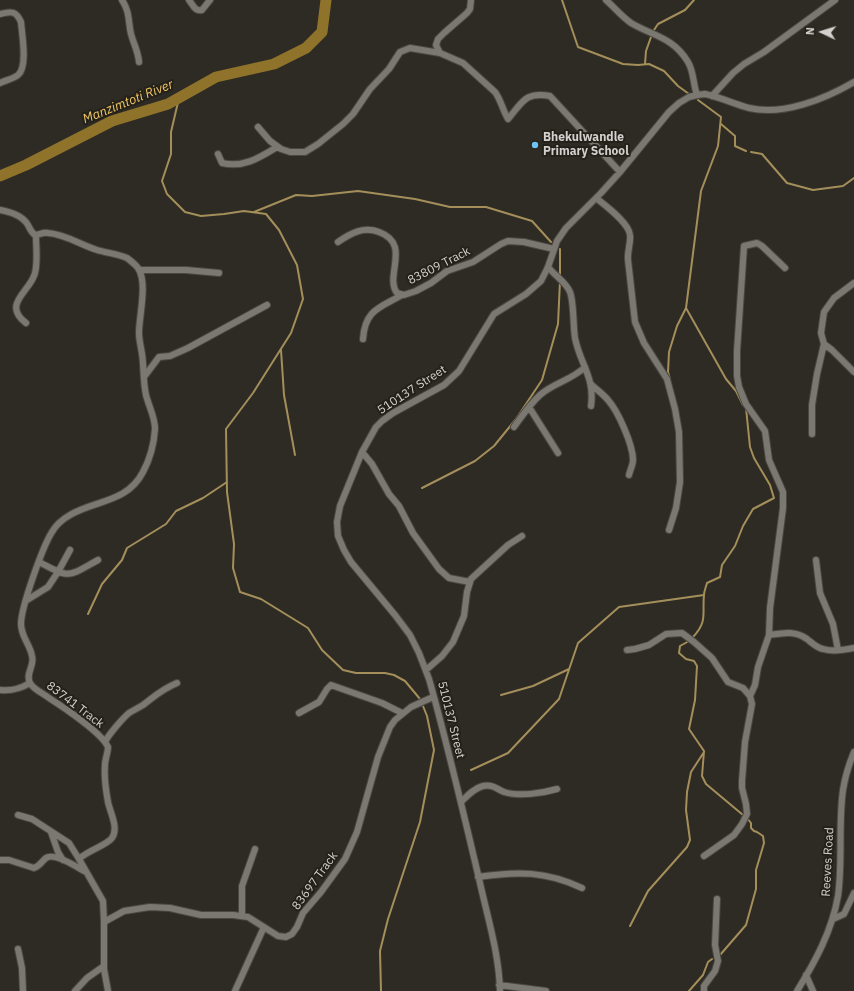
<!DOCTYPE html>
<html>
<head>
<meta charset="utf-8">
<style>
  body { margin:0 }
  #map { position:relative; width:854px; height:991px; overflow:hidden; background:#2e2b24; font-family:"IBM Plex Sans",sans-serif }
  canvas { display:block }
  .north { position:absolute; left:802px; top:12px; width:40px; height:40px; -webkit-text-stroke:3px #24211b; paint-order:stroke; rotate:274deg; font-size:11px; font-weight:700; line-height:16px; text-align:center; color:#d3d1cd }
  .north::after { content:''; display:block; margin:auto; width:14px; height:18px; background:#d3d1cd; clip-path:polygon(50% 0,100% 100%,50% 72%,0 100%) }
</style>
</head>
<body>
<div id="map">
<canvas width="854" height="991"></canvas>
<div class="north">N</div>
</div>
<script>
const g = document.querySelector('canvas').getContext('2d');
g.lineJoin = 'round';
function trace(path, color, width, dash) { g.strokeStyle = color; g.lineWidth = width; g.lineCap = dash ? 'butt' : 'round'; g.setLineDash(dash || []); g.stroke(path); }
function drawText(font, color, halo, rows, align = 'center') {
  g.font = font + ' "IBM Plex Sans",sans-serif'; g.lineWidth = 4; g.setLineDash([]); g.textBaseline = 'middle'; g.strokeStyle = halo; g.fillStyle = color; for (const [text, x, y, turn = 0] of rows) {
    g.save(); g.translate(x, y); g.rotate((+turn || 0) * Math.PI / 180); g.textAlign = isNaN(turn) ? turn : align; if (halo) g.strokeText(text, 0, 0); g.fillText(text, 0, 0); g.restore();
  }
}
const stream = new Path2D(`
  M562,0L578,47L623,64L638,65L649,64L664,71L678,86L689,94
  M654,30L658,24L685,10L694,0
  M645,64L646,51L651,37
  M179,98L171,132V154L162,181L167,194L185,212L201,216L224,214L244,211L266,214L279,230L297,265L303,299L291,333L253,393L226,429L227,492L234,544L233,568L240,592L261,599L308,628L322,650L343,670L356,673H385L394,675L405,681L420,699
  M721,124L735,136V146L746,151
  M751,152L762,154L787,183L813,190L843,186L854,178
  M254,212L296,195L312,196L358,191L415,199L450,207H486L532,221L551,242
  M560,249V276
  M686,308L726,379L736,391L743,405
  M281,350L284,395L295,455
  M670,379L668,372L669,352L677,326L686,308L701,191L718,146L721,117L698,100
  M422,488L475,461L494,446L516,419L542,380L558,324L560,281
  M88,614L102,584L122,560L127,548L166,524L176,511L203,498L227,482
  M693,637C708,621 702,614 704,595C704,591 706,587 707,583L720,577L722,565L735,546L743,526L753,509L774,498L770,485L754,458L750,447L746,408
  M689,641L680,646L679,653L686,659L694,661L697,666L695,700L689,729L704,751L702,776L706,784L743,815
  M501,695L533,686L569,669
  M471,770L508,753L559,699L578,643L619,607L704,595
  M630,926L648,891L687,847L690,840L686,810L687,792L691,772L704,752
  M720,955L746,925L756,889V870L764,843L763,836L757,832L754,831L751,828V823L747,818
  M381,991L380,951L388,919L420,822L434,750L427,716L423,706
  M689,991L703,975L708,962L712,959`);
const river = new Path2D(`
  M0,176L26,165L112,121L168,104L216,77L274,64L306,48L322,32L326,0`);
const minor = new Path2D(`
  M122,0C130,12 128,21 131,34C134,45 138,51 139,62
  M189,0C193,5 195,12 202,10L210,0
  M471,0L470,9L467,13L444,33L438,39L436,45L440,53L463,63L495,92C501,100 503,111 508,119C522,103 525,91 550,96L620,172
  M606,0C615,8 621,16 631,23C653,36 673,37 688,62C694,72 693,84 697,95
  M0,14C12,11 16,11 21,22C22,35 28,67 18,75C13,79 6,80 0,83
  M712,96L733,73L744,64L764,52L835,0
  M258,127L270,141L281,149L290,152H305L318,144L343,124L353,114L370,89L389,69L400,52L410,48L440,53
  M218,154L222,163C244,168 259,158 277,147
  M596,198C606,206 629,223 630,235C631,243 627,252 628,260L635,322L644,343L667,379L675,409L679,432L680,482L676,508L669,530
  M0,210C10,212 22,215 28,225C30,229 31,232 35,235C39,235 43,232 48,233C65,234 81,245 97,250C107,253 118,254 127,258C131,261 135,264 138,268C148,283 139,315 139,333C139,340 141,347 142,354C144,367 143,382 146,395C149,407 155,417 155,429C154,444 150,459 143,472C127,503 95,500 70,515C63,519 56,525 52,532C43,546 21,607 21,624C21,637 30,644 32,656C35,666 25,673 30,683C34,690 43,693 49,698C63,707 102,733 108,747C108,753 105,759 105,765C104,776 106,791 108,802C110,812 119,828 112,838C107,845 87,851 79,859L103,901L104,922V969L108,991
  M338,242C351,233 364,226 379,232C412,244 384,276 397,293L404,295L416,291L431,283L447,271L473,262L501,244L508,241L524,242L554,249
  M548,267C555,276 566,282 570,292C574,302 573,326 575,338C580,364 595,377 591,406
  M139,270H186L219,273
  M26,323C1,304 31,291 35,273C38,261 36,247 36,236
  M363,339C365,310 379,308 402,295
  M824,344L832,350L854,372
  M144,377L159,357L170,356L188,348L267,305
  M592,385C597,390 603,394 608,400C618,411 633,445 633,460C633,465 630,470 629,475
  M529,407L558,453
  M514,427C522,416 530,404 540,395C553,383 572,380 585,367
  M812,434V405L817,374L824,344L821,333L824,312L834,298L854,283
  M362,452L372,464L389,494L399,506L413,533L439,569L449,578L470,582
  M816,560L820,593L833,624L838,650
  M39,562C71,579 67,577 98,560
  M27,600L48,587L58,572L70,550
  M769,635C782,633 795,630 807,639C812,643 817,648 823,649C832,652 845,650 854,648
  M627,650L635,649L649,645L666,634L682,633L694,642L712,658L728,682L743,688L750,696
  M426,670L442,656L453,642L464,616L467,592L471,579L508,545L522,536
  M0,690C12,691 20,689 30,683
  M299,713L319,702L327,689L331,685L382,703L402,713
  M105,742C109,734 123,718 129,713C134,710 138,708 143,705C155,696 162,689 177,683
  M461,802C467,796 474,788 483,786C492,784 497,789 504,792C519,797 543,793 557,789
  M18,815L32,819L69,843L79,859
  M51,832L58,852L63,860
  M704,856L734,835L742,824L747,814L746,804L742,788V781L745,742L752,704L750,696L755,685L758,667L769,635L770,608L783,508V492L769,460L765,431L746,404L739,387L737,376V351L744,246L757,243L762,246L785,268
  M0,860H9L34,868C40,866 42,861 46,858C54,852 77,867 84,871
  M478,877C517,871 546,871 582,888
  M242,916V886L255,849
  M833,919L844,914L854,893
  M104,922L124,911L150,907L170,908L201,915H233L248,917L278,936L286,937L292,934L297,927L303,913L321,892L345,859L357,832L378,757L390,727L395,720L411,707L433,697
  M18,949L22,968L23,991
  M806,975L813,991
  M499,985L546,991
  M75,991L87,978L104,966
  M235,991L264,927
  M500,991C499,954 488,919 480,883C464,815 448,746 429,679L419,653L410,635L395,615L351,562L344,550L338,536L337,522L340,506L362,452L376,427L382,421L393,413L444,385L459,371L494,314L526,294L541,281L548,267L557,241L566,228L601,193L620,172L669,112L679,103L689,97L697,95L705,94C720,97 734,104 749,108C783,116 825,99 854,82
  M704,991V986L715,971L718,961L715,945L717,899
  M797,991C815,962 832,931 838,896C843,861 838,825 843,790C845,777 849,764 854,752`);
const markers = [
  [535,145,4,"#6fc2f4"]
];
const poiNames = [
  ["Bhekulwandle",543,138],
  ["Primary School",543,152]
];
const streetNames = [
  ["83809 Track",439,266,-27],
  ["510137 Street",412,390,-33],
  ["83741 Track",75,705,37],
  ["510137 Street",451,720,76],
  ["Reeves Road",828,862,-87],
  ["83697 Track",315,881,-54]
];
const waterNames = [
  ["Manzimtoti River",128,102,-22]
];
trace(stream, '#a48f5b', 2);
trace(river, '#90732a', 11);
trace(minor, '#4b4843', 8);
trace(minor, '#7b7871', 6);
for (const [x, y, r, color] of markers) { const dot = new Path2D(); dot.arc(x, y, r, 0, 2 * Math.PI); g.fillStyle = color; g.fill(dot); trace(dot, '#24211b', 1.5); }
drawText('bold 12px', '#d3d1cd', '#24211b', poiNames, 'left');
drawText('12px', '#d3d1cd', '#24211b', streetNames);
drawText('italic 13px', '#f0c763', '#24211b', waterNames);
</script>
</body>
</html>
